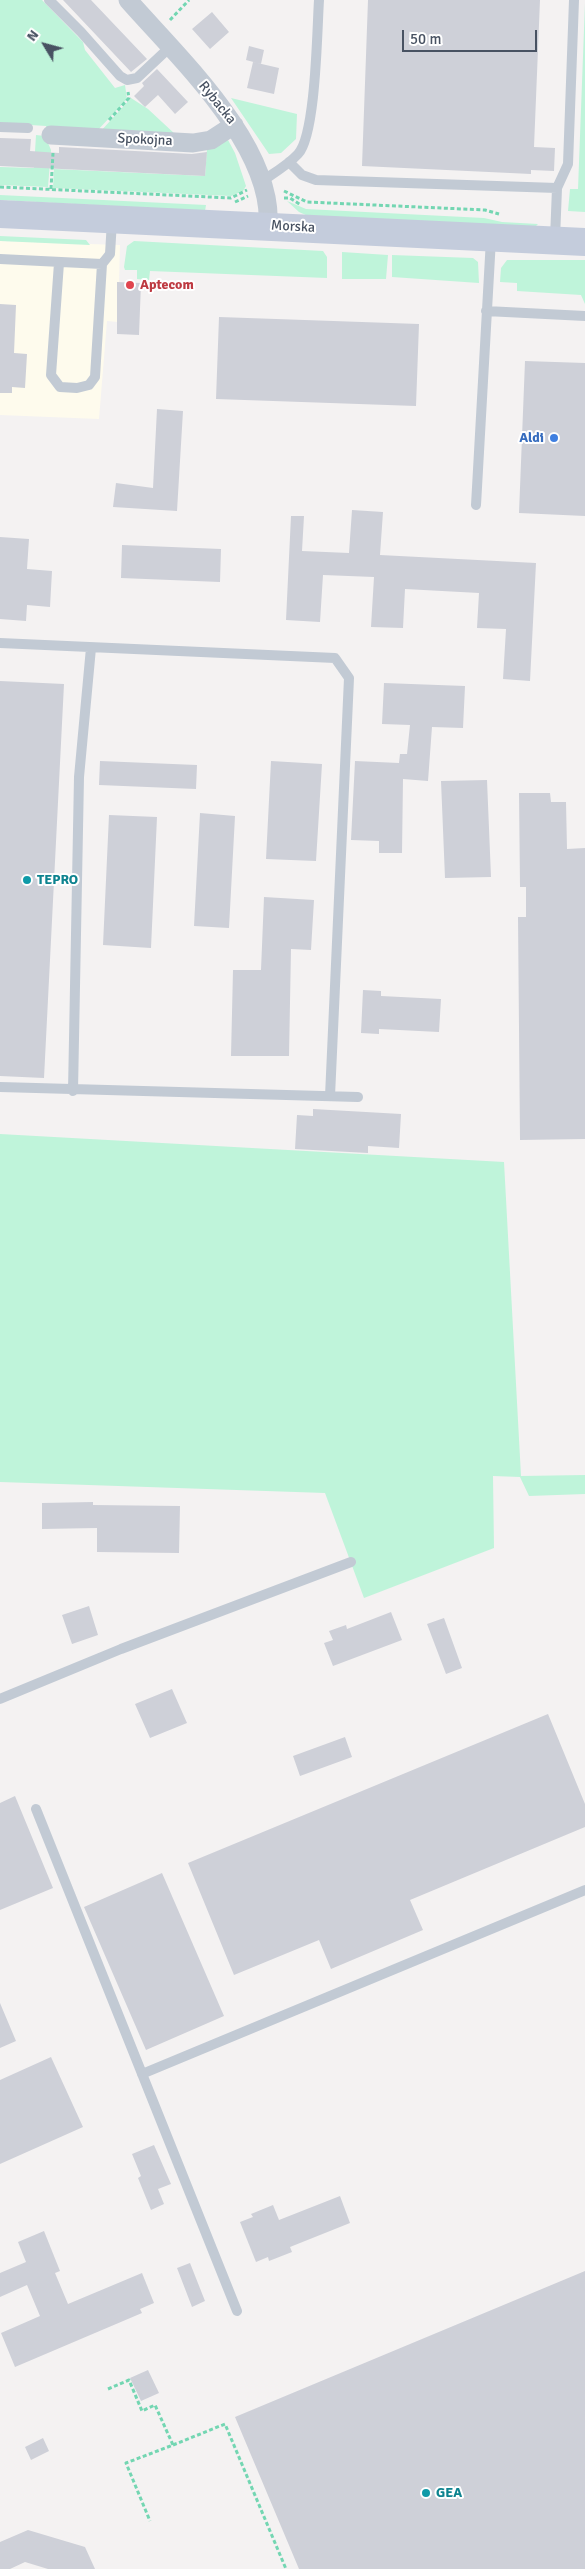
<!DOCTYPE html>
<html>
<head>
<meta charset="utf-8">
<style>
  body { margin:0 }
  #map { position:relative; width:585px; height:2569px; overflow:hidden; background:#f4f2f2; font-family:Signika,sans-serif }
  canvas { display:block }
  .north { position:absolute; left:20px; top:20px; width:50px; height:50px; -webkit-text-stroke:4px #fff; paint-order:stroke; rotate:307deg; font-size:14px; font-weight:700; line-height:20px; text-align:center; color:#485262 }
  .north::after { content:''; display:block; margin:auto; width:18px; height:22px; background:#485262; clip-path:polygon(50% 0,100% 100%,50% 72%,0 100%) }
  .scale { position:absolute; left:402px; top:30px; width:135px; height:22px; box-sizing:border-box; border:2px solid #485262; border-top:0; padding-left:6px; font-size:15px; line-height:18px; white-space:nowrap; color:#485262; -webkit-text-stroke:4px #fff; paint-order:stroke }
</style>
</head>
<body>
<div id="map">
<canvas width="585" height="2569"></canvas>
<div class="north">N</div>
<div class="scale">50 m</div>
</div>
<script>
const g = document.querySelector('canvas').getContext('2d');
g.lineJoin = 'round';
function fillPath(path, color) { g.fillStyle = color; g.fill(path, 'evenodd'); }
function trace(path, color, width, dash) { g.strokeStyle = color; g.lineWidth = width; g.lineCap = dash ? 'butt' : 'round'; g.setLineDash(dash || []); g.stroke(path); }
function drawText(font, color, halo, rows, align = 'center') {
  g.font = font + ' Signika,sans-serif'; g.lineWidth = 4; g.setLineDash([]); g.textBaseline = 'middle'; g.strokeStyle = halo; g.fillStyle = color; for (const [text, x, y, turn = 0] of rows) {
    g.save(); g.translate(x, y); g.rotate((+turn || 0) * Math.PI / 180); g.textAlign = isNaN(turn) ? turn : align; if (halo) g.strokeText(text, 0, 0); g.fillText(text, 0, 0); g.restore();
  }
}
const commercial = new Path2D(`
  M0,241L120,245L118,322L107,321L99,419L0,415Z`);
const green = new Path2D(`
  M0,0H42L83,42L85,50L115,88L125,85L127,99L96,132L46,130V126L0,123Z
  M585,3V212L568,211L570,189H578Z
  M131,98L148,109L176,135L100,132Z
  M231,98L297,114L296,139L281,153L269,154Z
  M36,135L45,136L51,150L48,187L0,185V167L34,168Z
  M228,140L235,153L246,186L243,191L231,196L53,188L54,169L205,176L207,149Z
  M0,195L206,205L205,211L0,200Z
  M287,201L306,209L484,218L502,222L538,224L535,227L308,216L299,212Z
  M0,236L86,240L90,245L0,241Z
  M134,241L323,251L327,257V278L150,271L149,280L137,279V270H125L124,267L127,246Z
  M342,252L388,255L386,279H342Z
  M392,255L473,258L478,262L479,283L392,277Z
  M507,260H585V304L581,295L517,291V283L500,282L501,268Z
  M0,1134L504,1162L521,1476L585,1475V1494L529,1496L520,1477L493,1476L494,1548L364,1598L325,1493L0,1482Z`);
const building = new Path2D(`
  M63,0H91L147,59L131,72Z
  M368,0H540L534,147L555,148L554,171L531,170V174L362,166Z
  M212,12L229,32L210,49L192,29Z
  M249,46L264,50L261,64L246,60Z
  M253,62L279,68L274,94L247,88Z
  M157,69L188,102L175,114L158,95L145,107L134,96L144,86L142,83Z
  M0,138L31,139L30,151L59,153V147L192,154L207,152L205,176L0,166Z
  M117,282L141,283L139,335L117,334Z
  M0,304L16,305L14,353L27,354L25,388L12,387V393H0Z
  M219,317L419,324L416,406L216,399Z
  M525,361L585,363V516L519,513Z
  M157,409L183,411L177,511L113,507L116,483L153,488Z
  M352,510L383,512L380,555L536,563L530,681L503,679L506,629L477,628L479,593L405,589L403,628L371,627L374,577L323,575L320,622L286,620L291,516H304L302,551L349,553Z
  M0,537L29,539L27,569L52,571L50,607L27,605L26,621L0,619Z
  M122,545L221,549L220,582L121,578Z
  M0,681L64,684L44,1078L0,1076Z
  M384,683L465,686L463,728L432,727L428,781L403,779L402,853H379V841L351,840L355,761L399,763L400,754H407L410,725L382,724Z
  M100,761L197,765L196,789L99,785Z
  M271,761L322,764L316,861L266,859Z
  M487,780L491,877L445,878L441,781Z
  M519,793H550L551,802H566L567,849L585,848V1139L520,1140L518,917H526V887H520Z
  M200,813L235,816L229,928L194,926Z
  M109,815L157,817L151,948L103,945Z
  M264,897L314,900L311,950L291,949L289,1056H231L233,970H261Z
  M363,990L381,991V996L441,999L439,1032L379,1029V1034L361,1033Z
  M313,1109L401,1114L399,1148L368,1146V1153L295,1149L297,1115L313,1116Z
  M93,1502V1505L180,1506L179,1553L97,1552V1528L42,1529V1503Z
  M89,1606L98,1635L72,1644L62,1615Z
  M391,1612L402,1640L333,1666L324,1643L333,1640L329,1631L346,1625L347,1629Z
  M444,1618L462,1668L446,1674L427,1624Z
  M172,1689L187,1723L150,1738L135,1704Z
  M548,1714L585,1804V1827L410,1900L423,1930L331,1969L319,1940L234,1975L188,1863Z
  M345,1737L352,1757L300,1776L293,1756Z
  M15,1796L53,1888L0,1910V1803Z
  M162,1873L224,2016L146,2050L84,1907Z
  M0,2003L16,2041L0,2048Z
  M51,2057L83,2127L0,2164V2080Z
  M154,2145L171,2184L158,2189L164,2204L151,2210L138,2178L141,2176L132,2154Z
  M340,2196L350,2223L290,2247L292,2252L269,2261L268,2257L256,2262L240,2222L253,2217L251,2214L273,2205L279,2220Z
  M44,2231L60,2271L55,2273L68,2304L142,2273L154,2303L140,2309L142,2313L15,2367L1,2333L40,2316L27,2285L0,2297V2273L26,2262L18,2242Z
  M190,2263L205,2301L192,2307L177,2268Z
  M585,2271V2569H299L235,2417Z
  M148,2370L159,2393L141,2401L130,2378Z
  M43,2438L49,2451L31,2460L25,2447Z
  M28,2530L85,2547L95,2569H48L25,2562L10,2569H0V2542Z`);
const path = new Path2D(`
  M170,20L189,0
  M109,120L129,98L128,92
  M0,187L231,198L247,190
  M51,189L53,153
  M284,191L307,202L485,210L499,214
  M284,198H290L301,205
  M235,202L248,196
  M108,2389L129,2380L142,2411L155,2405L173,2445L126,2463L150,2521
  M173,2445L225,2424L286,2569`);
const lane = new Path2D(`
  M49,0L81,32L120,76L127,80L137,78L170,47
  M0,127L28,128
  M289,162L302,175L316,180L557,188
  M262,181C274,173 288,165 298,154C316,135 317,30 319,0
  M555,239L557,188L568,164L574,0
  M0,259L102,264
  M59,263L51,375L60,387L77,388L89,385L95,377L102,264L110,254L112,221
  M486,311L585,316
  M476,505L491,239
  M0,643L335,658L349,678L330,1096
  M0,1087L358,1097
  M73,1091L79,777L91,648
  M0,1699L121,1649L351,1562
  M36,1809L237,2311
  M142,2074L585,1890`);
const street = new Path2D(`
  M128,0C177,56 274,146 268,226
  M51,135L193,143L211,140L234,125`);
const secondary = new Path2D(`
  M0,214L585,242`);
const markers = [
  [130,285,5,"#e0444e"],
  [554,438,5,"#3f7fe0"],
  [27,880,5,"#0f9aa8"],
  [426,2493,5,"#0f9aa8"]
];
const streetNames = [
  ["Rybacka",217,103,51],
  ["Spokojna",145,140,3],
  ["Morska",293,227,3]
];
const healthNames = [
  ["Aptecom",140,285]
];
const shopNames = [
  ["Aldi",544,438]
];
const cultureNames = [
  ["TEPRO",37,880],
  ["GEA",436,2493]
];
fillPath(commercial, '#fefbed');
fillPath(green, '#bff4da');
fillPath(building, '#ced0d8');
trace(path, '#73d6b2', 3, [4, 2.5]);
trace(lane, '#c2cad4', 10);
trace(street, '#c2cad4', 19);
trace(secondary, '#c4ccdc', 28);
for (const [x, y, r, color] of markers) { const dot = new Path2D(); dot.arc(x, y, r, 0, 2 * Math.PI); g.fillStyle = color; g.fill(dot); trace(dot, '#fff', 2); }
drawText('14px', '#485262', '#fff', streetNames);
drawText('bold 14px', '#be3a42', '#fff', healthNames, 'left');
drawText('bold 14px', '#366cbe', '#fff', shopNames, 'right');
drawText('bold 14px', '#0d838f', '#fff', cultureNames, 'left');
</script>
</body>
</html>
